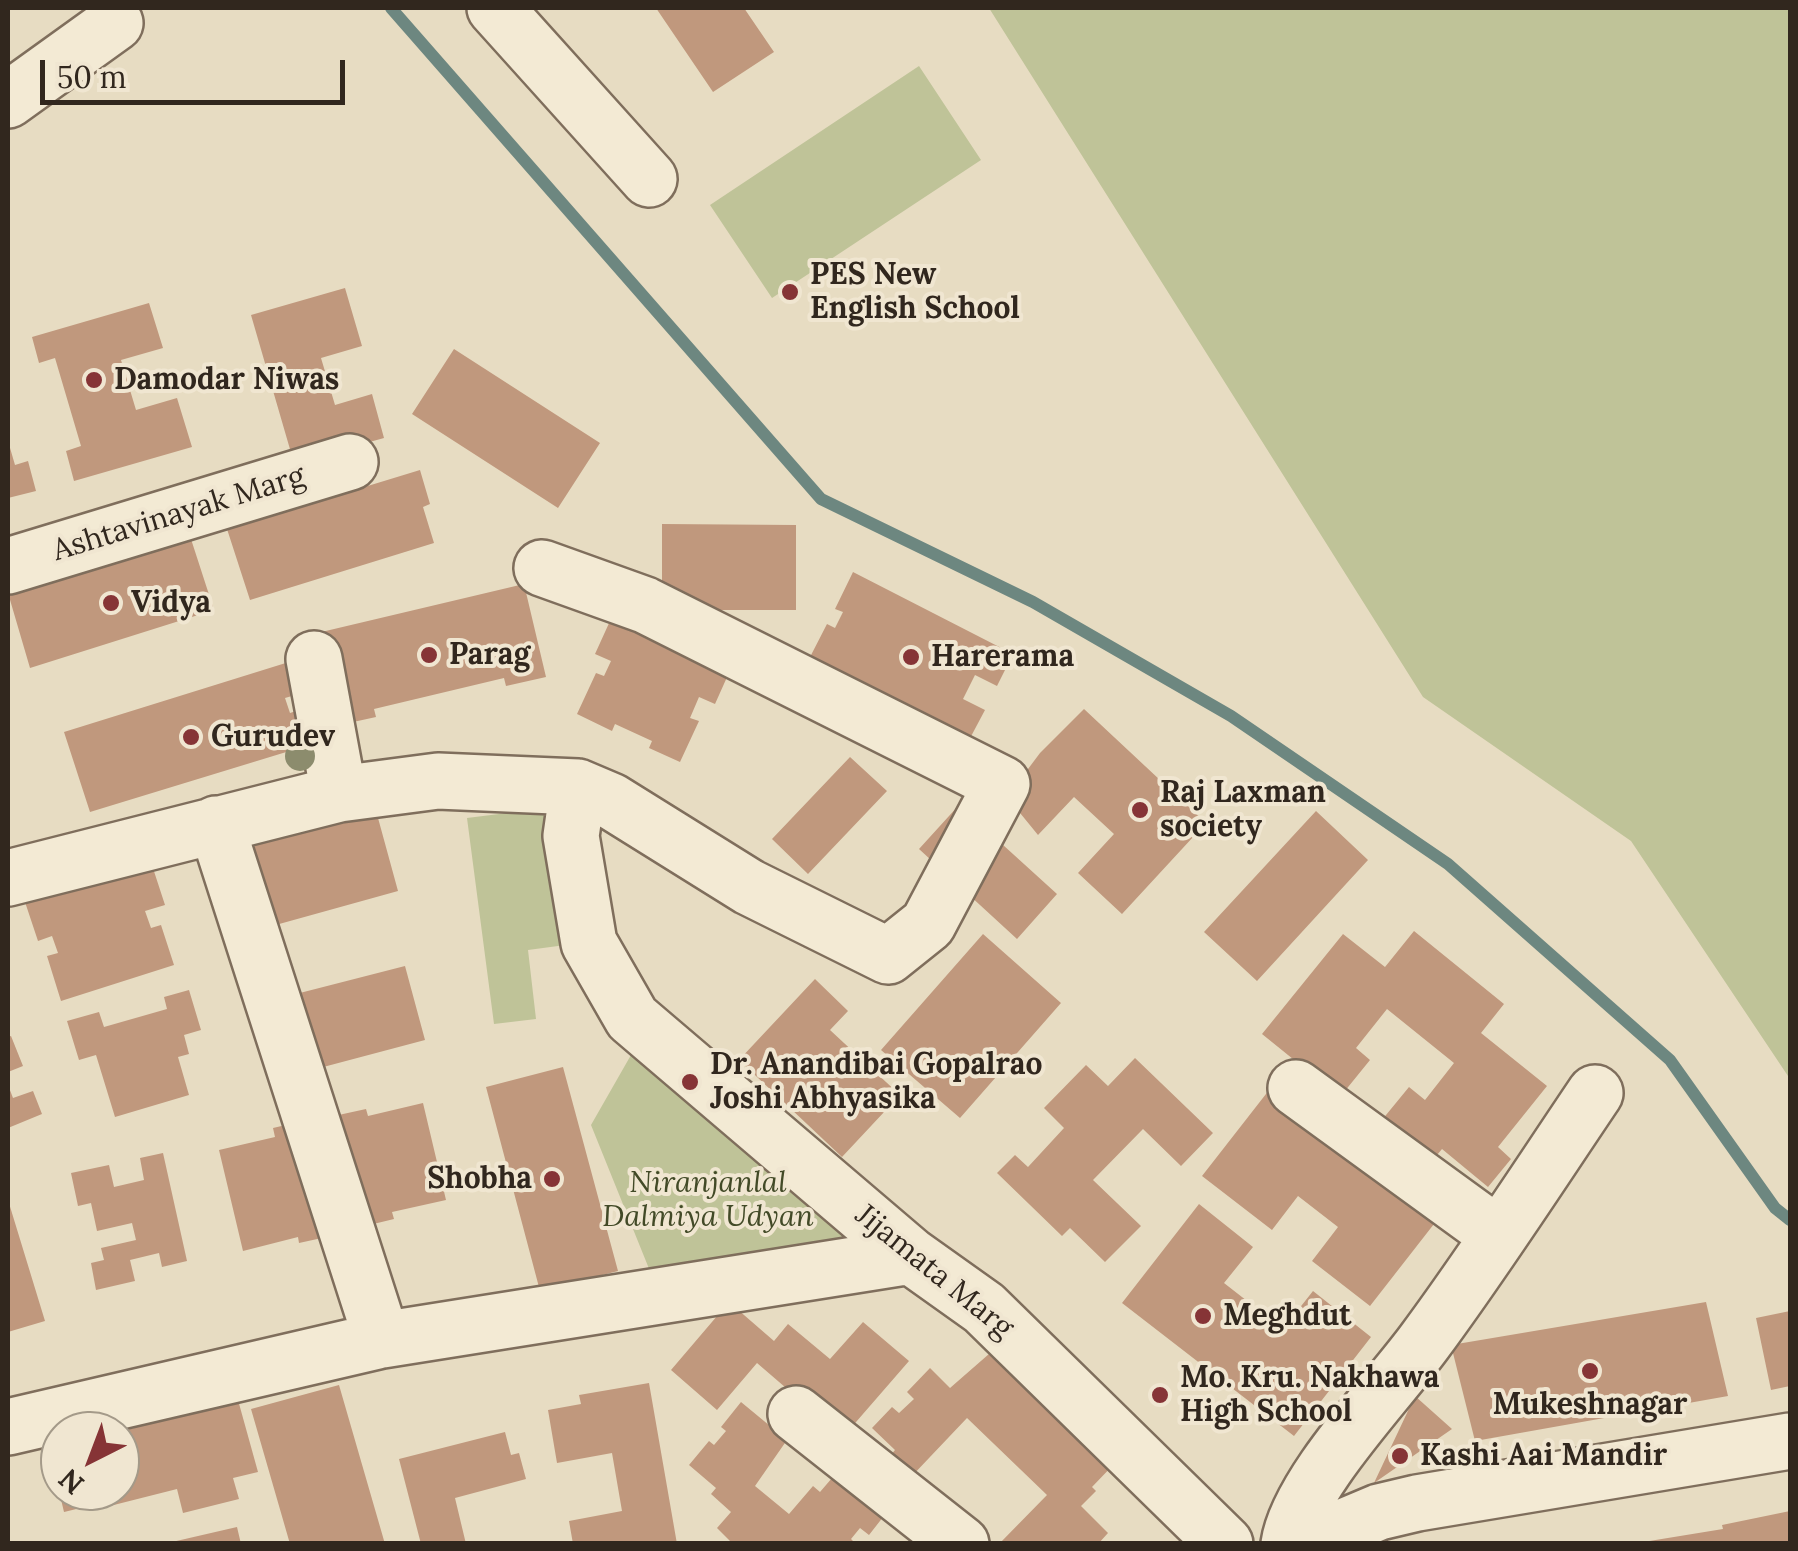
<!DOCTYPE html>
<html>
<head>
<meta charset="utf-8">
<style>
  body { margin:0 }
  #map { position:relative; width:1798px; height:1551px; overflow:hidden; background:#e7dcc2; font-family:Lora,serif }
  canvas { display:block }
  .frame { position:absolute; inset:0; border:10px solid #31271e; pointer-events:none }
  .north { position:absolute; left:40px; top:1411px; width:100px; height:100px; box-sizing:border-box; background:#f0e6d1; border:2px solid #a49a89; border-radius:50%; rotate:222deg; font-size:28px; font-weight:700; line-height:40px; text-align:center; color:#31271e }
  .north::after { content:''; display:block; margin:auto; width:35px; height:45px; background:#863436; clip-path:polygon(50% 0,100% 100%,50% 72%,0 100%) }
  .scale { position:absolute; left:40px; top:60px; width:305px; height:45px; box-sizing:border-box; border:5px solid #31271e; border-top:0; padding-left:12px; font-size:30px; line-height:35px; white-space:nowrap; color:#31271e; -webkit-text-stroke:8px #f0e6d1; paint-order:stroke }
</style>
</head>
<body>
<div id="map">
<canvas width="1798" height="1551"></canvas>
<div class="frame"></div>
<div class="north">N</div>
<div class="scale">50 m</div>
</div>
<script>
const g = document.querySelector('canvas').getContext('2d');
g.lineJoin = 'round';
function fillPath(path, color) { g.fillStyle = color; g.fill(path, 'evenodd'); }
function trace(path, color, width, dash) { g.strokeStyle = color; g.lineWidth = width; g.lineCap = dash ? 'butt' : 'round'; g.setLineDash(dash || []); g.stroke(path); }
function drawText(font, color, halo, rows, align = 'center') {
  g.font = font + ' Lora,serif'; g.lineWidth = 8; g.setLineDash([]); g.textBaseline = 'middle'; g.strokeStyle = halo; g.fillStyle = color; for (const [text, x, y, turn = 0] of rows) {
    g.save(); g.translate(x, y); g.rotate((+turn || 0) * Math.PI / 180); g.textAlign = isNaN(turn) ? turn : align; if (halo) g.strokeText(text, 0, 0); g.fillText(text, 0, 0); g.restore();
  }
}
const green = new Path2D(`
  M989,8H1790V1079L1631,841L1423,697Z
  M919,66L981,160L772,298L710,205Z
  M555,807L573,944L528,950L536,1019L494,1024L467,818Z
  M635,1048L891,1253L656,1286L591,1125Z`);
const stream = new Path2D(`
  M391,8L821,499L1033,602L1231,716L1448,864L1670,1060L1775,1208L1790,1220`);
const building = new Path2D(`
  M656,8H744L774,52L713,92Z
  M345,288L362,346L321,358L335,405L372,394L384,438L294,463L251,315Z
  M149,303L163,348L121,360L136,410L177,398L192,447L74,481L66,451L81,446L55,358L39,363L32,337Z
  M454,349L600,443L558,508L412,414Z
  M8,441L15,465L28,461L36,491L8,498Z
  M420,470L430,504L423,507L434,543L250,600L227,529Z
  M662,524L796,525V610H662Z
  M190,536L214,610L30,668L8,593Z
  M853,572L1013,654L997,686L975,675L963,699L985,710L968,742L808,661L827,624L835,628L843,612L835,609Z
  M524,584L546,677L506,686L504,678L374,709L376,717L335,726L313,634Z
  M615,610L732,666L715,704L699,697L690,718L699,721L680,762L649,748L652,741L615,724L612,731L577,714L596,673L604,676L611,661L595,654Z
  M305,657L316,689L285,698L290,713L308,707L319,742L90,812L64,732Z
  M1084,709L1206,823L1122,914L1078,873L1114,834L1074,797L1038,835L1007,797L1040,753Z
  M850,757L887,791L808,874L772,839Z
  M959,805L1057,894L1017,939L919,849Z
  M375,807L398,891L272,926L249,842Z
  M1316,811L1368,860L1257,981L1204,932Z
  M149,856L165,905L145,911L151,928L161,925L174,965L61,1001L47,956L58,953L52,936L38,941L23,896Z
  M1414,931L1504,1004L1481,1033L1547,1086L1498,1147L1511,1159L1488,1187L1442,1149L1427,1167L1377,1126L1409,1087L1425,1100L1454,1063L1387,1009L1356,1048L1370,1060L1340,1097L1262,1034L1343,934L1385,967Z
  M983,934L1061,1003L960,1118L881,1050Z
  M405,966L425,1040L312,1070L292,995Z
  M815,979L848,1011L830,1030L900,1095L842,1157L739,1060Z
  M189,990L201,1030L184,1035L189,1054L178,1057L189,1095L115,1117L96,1055L79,1060L67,1021L99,1012L104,1027L167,1009L164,997Z
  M11,1036L23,1066L8,1072V1037Z
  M1135,1058L1213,1133L1181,1166L1143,1129L1093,1180L1141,1226L1105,1262L1070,1228L1062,1236L997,1173L1015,1155L1028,1167L1064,1128L1044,1108L1086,1065L1108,1086Z
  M563,1067L618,1271L540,1291L486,1087Z
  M8,1085L13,1098L33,1091L42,1114L8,1128Z
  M1273,1085L1441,1215L1370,1306L1312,1261L1338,1227L1298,1196L1272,1230L1202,1176Z
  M423,1103L446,1200L392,1212L394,1219L361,1227L334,1116L366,1109L368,1116Z
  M303,1121L331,1236L299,1243L298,1237L243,1251L219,1150L275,1137L273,1128Z
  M163,1153L187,1261L162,1267L159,1253L130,1260L135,1281L96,1290L91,1263L104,1260L101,1248L136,1240L132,1223L97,1231L91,1203L78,1206L71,1173L109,1165L114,1187L144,1180L140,1158Z
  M8,1200L45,1321L8,1332Z
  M1199,1204L1253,1247L1224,1283L1283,1329L1313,1291L1371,1337L1294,1436L1122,1303Z
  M729,1302L774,1341L788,1324L830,1359L863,1322L909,1361L843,1437L757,1363L717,1410L671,1370Z
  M1706,1302L1728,1396L1475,1441L1451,1345Z
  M1790,1311V1386L1771,1390L1756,1318Z
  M997,1347L1116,1462L1092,1487L1096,1491L1081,1506L1108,1533L1098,1544H999L1047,1495L967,1418L911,1477L890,1456L895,1450L872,1428L892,1407L899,1413L914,1399L907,1392L930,1368L950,1388Z
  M649,1383L677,1544H573L569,1521L622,1511L612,1453L557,1463L548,1410L581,1404L579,1395Z
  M339,1385L385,1544H290L251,1409Z
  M1415,1396L1452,1429L1374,1483Z
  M238,1400L258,1472L233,1478L239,1499L183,1513L177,1489L94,1510L93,1505L64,1512L59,1491H120V1432L134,1428L132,1419Z
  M741,1402L787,1440L755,1486L789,1514L813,1486L820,1492L838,1471L887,1512L869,1535L860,1528L851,1539L856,1544H733L717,1528L731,1512L711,1494L716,1488L689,1465L709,1441L714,1445L726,1431L721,1427Z
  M505,1432L511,1455L519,1453L526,1479L455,1498L466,1544H421L399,1459Z
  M1790,1511V1544H1631L1723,1529L1722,1525Z
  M237,1527L241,1544H172V1542Z`);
const minor = new Path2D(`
  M495,8L649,179
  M8,100L115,23
  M8,566L350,462
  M314,659L339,794
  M578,787L571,836L589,943L632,1018L911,1256L984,1308L1225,1544
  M216,824L382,1340
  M8,878L339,794L438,781L578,787L611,801L749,887L888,956L928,924L1002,784L645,605L542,568
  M1296,1088L1498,1235
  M796,1414L961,1544
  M8,1427L382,1340L911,1256
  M1289,1544C1298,1484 1387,1393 1425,1341C1485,1260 1539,1176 1595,1093
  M1303,1544L1379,1512L1417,1503L1790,1441`);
const trees = [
  [300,756]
];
const markers = [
  [790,292,10,"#863436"],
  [94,380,10,"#863436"],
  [111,603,10,"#863436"],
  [429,655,10,"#863436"],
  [911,657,10,"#863436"],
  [191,737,10,"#863436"],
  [1140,810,10,"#863436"],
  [690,1082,10,"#863436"],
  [552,1179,10,"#863436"],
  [1203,1316,10,"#863436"],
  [1590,1371,10,"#863436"],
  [1160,1395,10,"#863436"],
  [1400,1456,10,"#863436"]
];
const poiNames = [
  ["PES New",810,275],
  ["English School",810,309],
  ["Damodar Niwas",114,380],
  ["Vidya",131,603],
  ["Parag",449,655],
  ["Harerama",931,657],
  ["Gurudev",211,737],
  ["Raj Laxman",1160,793],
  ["society",1160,827],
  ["Dr. Anandibai Gopalrao",710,1065],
  ["Joshi Abhyasika",710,1099],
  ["Shobha",532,1179,"right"],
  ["Meghdut",1223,1316],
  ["Mo. Kru. Nakhawa",1180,1378],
  ["High School",1180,1412],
  ["Mukeshnagar",1590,1405,"center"],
  ["Kashi Aai Mandir",1420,1456]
];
const streetNames = [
  ["Ashtavinayak Marg",179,514,-17],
  ["Jijamata Marg",934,1272,39]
];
const parkNames = [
  ["Niranjanlal",708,1183],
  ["Dalmiya Udyan",708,1217]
];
fillPath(green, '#bfc398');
trace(stream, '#6d8780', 12);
fillPath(building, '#c0987d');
trace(minor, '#7f6e5c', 60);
trace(minor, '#f3ead4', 55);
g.fillStyle = '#8c8c6d';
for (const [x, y] of trees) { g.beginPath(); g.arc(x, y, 15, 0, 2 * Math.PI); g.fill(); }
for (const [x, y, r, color] of markers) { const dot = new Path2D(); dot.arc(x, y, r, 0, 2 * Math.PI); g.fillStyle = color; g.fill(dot); trace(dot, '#f0e6d1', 4); }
drawText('bold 30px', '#31271e', '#f0e6d1', poiNames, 'left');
drawText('30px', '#31271e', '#f0e6d1', streetNames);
drawText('italic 30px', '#424a27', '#f0e6d1', parkNames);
</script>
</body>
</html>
